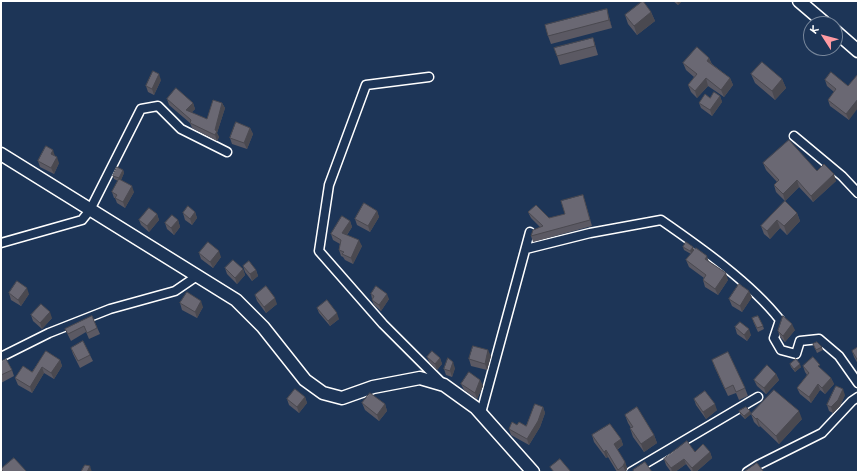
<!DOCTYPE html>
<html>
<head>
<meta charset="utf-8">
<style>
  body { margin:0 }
  #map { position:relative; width:859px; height:473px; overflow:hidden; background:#1d3557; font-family:Mali,sans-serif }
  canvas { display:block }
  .frame { position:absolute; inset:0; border:2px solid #fff; pointer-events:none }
  .north { position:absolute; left:803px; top:16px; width:40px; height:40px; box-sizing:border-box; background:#1d3557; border:1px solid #77869a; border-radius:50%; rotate:306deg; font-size:11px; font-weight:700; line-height:16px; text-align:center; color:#fff }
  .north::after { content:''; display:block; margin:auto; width:14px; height:18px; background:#ff9aa2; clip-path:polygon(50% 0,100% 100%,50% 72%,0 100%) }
</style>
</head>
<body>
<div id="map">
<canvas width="859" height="473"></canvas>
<div class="frame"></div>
<div class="north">K</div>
</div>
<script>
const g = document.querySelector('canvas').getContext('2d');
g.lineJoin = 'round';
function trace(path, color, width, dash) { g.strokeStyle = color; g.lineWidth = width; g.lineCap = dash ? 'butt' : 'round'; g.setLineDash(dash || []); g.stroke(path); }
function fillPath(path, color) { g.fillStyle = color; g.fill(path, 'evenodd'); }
const street = new Path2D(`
  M429,77L366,85L329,185L319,251L383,324L443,384
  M794,136L842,176L858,193
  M1,243L82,220L90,210L141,109L158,106L181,129L227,152
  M526,249L590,233L661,220C700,247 751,283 780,320L774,338L781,350L796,354L800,341L819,339L839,356L858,383
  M1,357L49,333L110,309L175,291L197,276
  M481,413L530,232
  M631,472L758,397
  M747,472L758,465L822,433L852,401L858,397`);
const secondary = new Path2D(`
  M799,1L826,24
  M835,31L858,51
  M1,154L236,300L263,327L305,380L323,393L342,398L373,387L420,378L444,385L476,408L533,472`);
const wall = new Path2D(`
  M673,1H682L678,5Z
  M651,12L655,21L637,35L628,24L625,15Z
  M609,17L612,28L551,44L548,36Z
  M593,38L598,55L560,65L557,56Z
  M709,58L712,64L730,78L733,85L724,97L708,86L697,98L691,92L688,85L694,77L686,70L683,63Z
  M751,74L782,79L786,88L775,100L755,83Z
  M161,80L154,95L148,92L146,86Z
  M825,80L848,86L849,120L830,106L828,100L834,92L827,86Z
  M720,96L722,102L712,116L701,108L699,103L710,98Z
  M167,99L193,103L195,109L191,113L207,119L222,103L225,108L217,133L219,137L217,141L192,128L190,123L169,105Z
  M250,128L253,134L247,149L232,144L230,138Z
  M38,161L59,163L54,174L40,167Z
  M763,163L817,171L836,181L813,202L799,187L785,201L797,213L800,221L787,235L780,228L770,239L764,234L761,226L785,201L776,192L774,185L777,182L766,170Z
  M123,170L124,173L121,180L134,192L125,208L117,203L115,198H114L112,192L118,181L114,179L113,176Z
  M583,195L592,226L533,242L531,236L540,227L531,218L528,212L549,218L565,214Z
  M377,211L379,217L370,232L357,225L355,219Z
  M195,212L197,218L192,225L185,220L183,213Z
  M157,214L159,220L149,232L141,225L139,220Z
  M178,220L180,227L174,235L167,229L165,223Z
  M350,221L352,227L347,235L362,246L353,264L345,260L343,257L341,256L339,250L340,244L333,240L331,234Z
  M683,247H693L694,250L709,262L728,280L718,295L705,287L703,280L704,278L689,267L686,260L691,254L684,250Z
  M199,253L221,257L213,268L201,259Z
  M243,266L256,270L258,276L252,281L245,272Z
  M225,268L243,269L245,275L237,284L227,274Z
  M9,293L29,294L21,306L11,300Z
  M371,294L389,299L381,311L374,305L372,300V299Z
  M255,295L277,304L266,313L257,301Z
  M752,297L742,312L732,306L729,299Z
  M180,303L203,307L197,318L182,310Z
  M317,308L339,319L330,326L319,313Z
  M31,315L52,318L42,329L33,321Z
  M92,316L100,334L89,339L86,332L71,341L65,329Z
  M753,321L763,326L764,329L758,332Z
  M735,327L751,335L747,341L737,334Z
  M795,330L785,342L780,337L778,331Z
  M813,344L822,347L823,350L817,353Z
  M858,347V364L854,357L852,351Z
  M71,348L90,355L93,361L80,368L73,354Z
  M46,351L60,360L62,366L54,379L44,373L32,393L18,385L15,378L32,372Z
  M491,356L487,370L471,366L469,359Z
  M427,357L440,358L442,364L437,370L430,363Z
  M712,360L745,388L748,396L739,400L736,393L728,396L715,368Z
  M1,362L12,370L14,376L1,383Z
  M790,364L801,367L795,372L791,367Z
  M803,366L821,369L831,378L834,384L825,394L820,390L811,403L800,394L797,388L807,375L805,372Z
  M455,368L452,377L446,375L444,369Z
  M776,374L779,380L766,394L757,386L754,380Z
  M480,380L483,386L477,399L464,390L461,384Z
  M845,395L840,406L833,413L829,411L827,405Z
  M305,397L307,403L299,413L289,405L287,399Z
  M694,399L717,410L706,419L696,405Z
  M362,403L385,404L387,411L379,421L365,410Z
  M543,407L545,413L540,427L529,445L511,435L509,429L517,425L526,426Z
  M739,411H750L751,414L745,419L740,414Z
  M751,414L802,419L779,444L760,426L759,427L754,422Z
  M625,415L654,435L657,443L644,452L633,437L630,428H631L628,423Z
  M592,435L621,439L623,445L617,450L625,462L627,468L626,472H617L608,457L606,458L594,442Z
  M695,452H710L712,458L696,472H692L686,464L675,472H671L666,465L664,459Z`);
const shadedWall = new Path2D(`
  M677,1H682L678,5Z
  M607,9L609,17L612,28L609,20Z
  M651,12L655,21L637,35L634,26Z
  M709,58L712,65L707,61Z
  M159,74L161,80L154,95L152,89Z
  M706,78L708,86L697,98L695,91Z
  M730,78L733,85L724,97L721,90Z
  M782,79L786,88L775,100L772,91Z
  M720,96L722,102L712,116L710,110Z
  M858,99V108L849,120L846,114Z
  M193,103L195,109L188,116L186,110Z
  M222,103L225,108L217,133L219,137L217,141L215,135V130Z
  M250,128L253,134L247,149L244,143Z
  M53,150L55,156L51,154Z
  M57,157L59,163L54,174L51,168Z
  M123,170L124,173L120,182L119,178Z
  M834,174L836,181L813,202L811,196Z
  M797,180L799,187L785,201L783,194Z
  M132,186L134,192L125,208L123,202Z
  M377,211L379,217L370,232L368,226Z
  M195,212L197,218L192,225L190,219Z
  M797,213L800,221L787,235L784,226Z
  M157,214L159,220L149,232L147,226Z
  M178,220L180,227L174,235L171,228Z
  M777,220L780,228L770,239L767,231Z
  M350,221L352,227L344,239L342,233Z
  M359,240L362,246L353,264L351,258Z
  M693,247L694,250L692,255L690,251Z
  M219,251L221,257L213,268L210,262Z
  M707,256L709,262L705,259Z
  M243,269L245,275L237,284L235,278Z
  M256,270L258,276L252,281L250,274Z
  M726,273L728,280L718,295L715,289Z
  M27,288L29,294L21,306L18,300Z
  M749,291L752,297L742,312L740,306Z
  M387,294L389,299L381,311L379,305Z
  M275,298L277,304L266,313L264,307Z
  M201,301L203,307L197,318L195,312Z
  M50,312L52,318L42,329L40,323Z
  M337,313L339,319L330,326L328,321Z
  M792,324L795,330L785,342L783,336Z
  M749,329L751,335L747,341L744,335Z
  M488,350L491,356L487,370L485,364Z
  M440,358L442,364L437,370L435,364Z
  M60,360L62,366L54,379L51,373Z
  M453,362L455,368L452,377L450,371Z
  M800,364L801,367L795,372L794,369Z
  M42,367L44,373L32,393L30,387Z
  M776,374L779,380L766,394L764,388Z
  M831,378L834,384L825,394L822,388Z
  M480,380L483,386L477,399L475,393Z
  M818,384L820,390L811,403L809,397Z
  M843,389L845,395L840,406L833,413L831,407Z
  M305,397L307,403L299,413L297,407Z
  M385,404L387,411L379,421L377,415Z
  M715,404L717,410L706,419L703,412Z
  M543,407L545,413L540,427L529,445L527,439Z
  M750,411L751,414L745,419L744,416Z
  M799,411L802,419L779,444L776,436Z
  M757,418L760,426L759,427L756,419Z
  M654,435L657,443L644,452L641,444Z
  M621,439L623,445L616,450L614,444Z
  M606,450L608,457L606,458L604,452Z
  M710,452L712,458L696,472H693L692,468Z
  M684,459L686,464L675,472H672L671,468Z
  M625,462L627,468L626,472L623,466Z
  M90,466L92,472H87Z`);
const building = new Path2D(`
  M643,1L651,12L634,26L625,15Z
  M607,9L609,20L548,36L545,25Z
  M593,38L595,46L557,56L554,48Z
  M697,47L709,58L707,61L730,78L721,90L706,78L695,91L688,85L697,74L683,63Z
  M762,62L782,79L772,91L751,74Z
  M153,71L159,74L152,89L146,86Z
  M831,72L848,86L858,74V99L846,114L828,100L836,89L825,80Z
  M176,88L193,103L186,110L207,119L213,100L222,103L215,130L217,131L215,135L190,123L191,120L167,99Z
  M714,92L720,96L710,110L699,103L705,94L710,98Z
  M236,122L250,128L244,143L230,138Z
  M789,140L817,171L824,164L834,174L811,196L797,180L783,194L774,185L779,180L763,163Z
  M46,146L53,150L51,154L57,157L51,168L38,161Z
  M117,167L123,170L119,178L113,176Z
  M119,179L132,186L123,202L115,198L117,195L112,192Z
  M583,195L590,220L531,236L533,230L543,226L528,212L536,205L549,218L565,214L561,201Z
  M785,201L797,213L784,226L777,220L767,231L761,226Z
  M364,203L377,211L368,226L355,219Z
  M188,206L195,212L190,219L183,213Z
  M149,208L157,214L147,226L139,220Z
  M172,215L178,220L171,228L165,223Z
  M342,216L350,221L342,233L359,240L351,258L342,254L344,252L339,250L341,240L331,234Z
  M208,242L219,251L210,262L199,253Z
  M686,242L693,247L690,251L683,247Z
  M696,248L707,256L705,259L726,273L715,289L703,280L706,275L686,260Z
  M233,260L243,269L235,278L225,268Z
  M249,261L256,270L250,274L243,266Z
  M17,281L27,288L18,300L9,293Z
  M739,284L749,291L740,306L729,299Z
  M266,286L275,298L264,307L255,295Z
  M376,286L387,294L379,305L372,300L374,296L371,294Z
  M187,292L201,301L195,312L180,303Z
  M327,300L337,313L328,321L317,308Z
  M41,304L50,312L40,323L31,315Z
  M92,316L97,328L87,333L84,326L68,334L65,329Z
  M758,316L763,326L757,328L752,318Z
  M783,316L792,324L783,336L778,331Z
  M740,322L749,329L744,335L735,327Z
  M83,341L90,355L78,361L71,348Z
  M817,342L822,347L816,350L813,344Z
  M473,346L488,350L485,364L469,359Z
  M858,347V361L852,351Z
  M46,351L60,360L51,373L42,367L30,387L15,378L23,366L32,372Z
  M432,351L440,358L435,364L427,357Z
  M728,352L745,388L736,392L733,385L725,389L712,360Z
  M813,357L820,365L818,366L831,378L822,388L818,384L809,397L797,388L809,373L803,366Z
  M448,358L453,362L450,371L444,369Z
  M6,359L12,370L1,375V362Z
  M796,359L800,364L794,369L790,364Z
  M767,365L776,374L764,388L754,380Z
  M469,372L480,380L475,393L461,384Z
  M836,386L843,389L838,400L831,407L827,405Z
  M295,389L305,397L297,407L287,399Z
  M774,390L799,411L776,436L757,418L756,419L751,414Z
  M705,391L715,404L703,412L694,399Z
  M370,393L385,404L377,415L362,403Z
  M535,404L543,407L538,421L527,439L509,429L512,422L517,425L519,422L526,426Z
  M637,407L654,435L641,444L630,428L633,427L625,415Z
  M746,407L750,411L744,416L739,411Z
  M610,424L621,439L614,444L625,462L623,466L618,470L606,450L604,452L592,435Z
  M687,441L695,452L703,444L710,452L692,468L684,459L671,468L664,459Z
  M14,458L27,472H4L1,469Z
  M560,459L571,472H554L550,467Z
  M645,462L652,472H634L633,470Z
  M757,463L763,471L762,472H744Z
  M85,465L90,466L87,472H81Z`);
trace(street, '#fff', 11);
trace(secondary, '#fff', 15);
trace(street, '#1d3557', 8);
trace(secondary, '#1d3557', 12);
fillPath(wall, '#5b5963');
fillPath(shadedWall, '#4a4950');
fillPath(building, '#6a6873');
trace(building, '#4a4950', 1);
</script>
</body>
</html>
